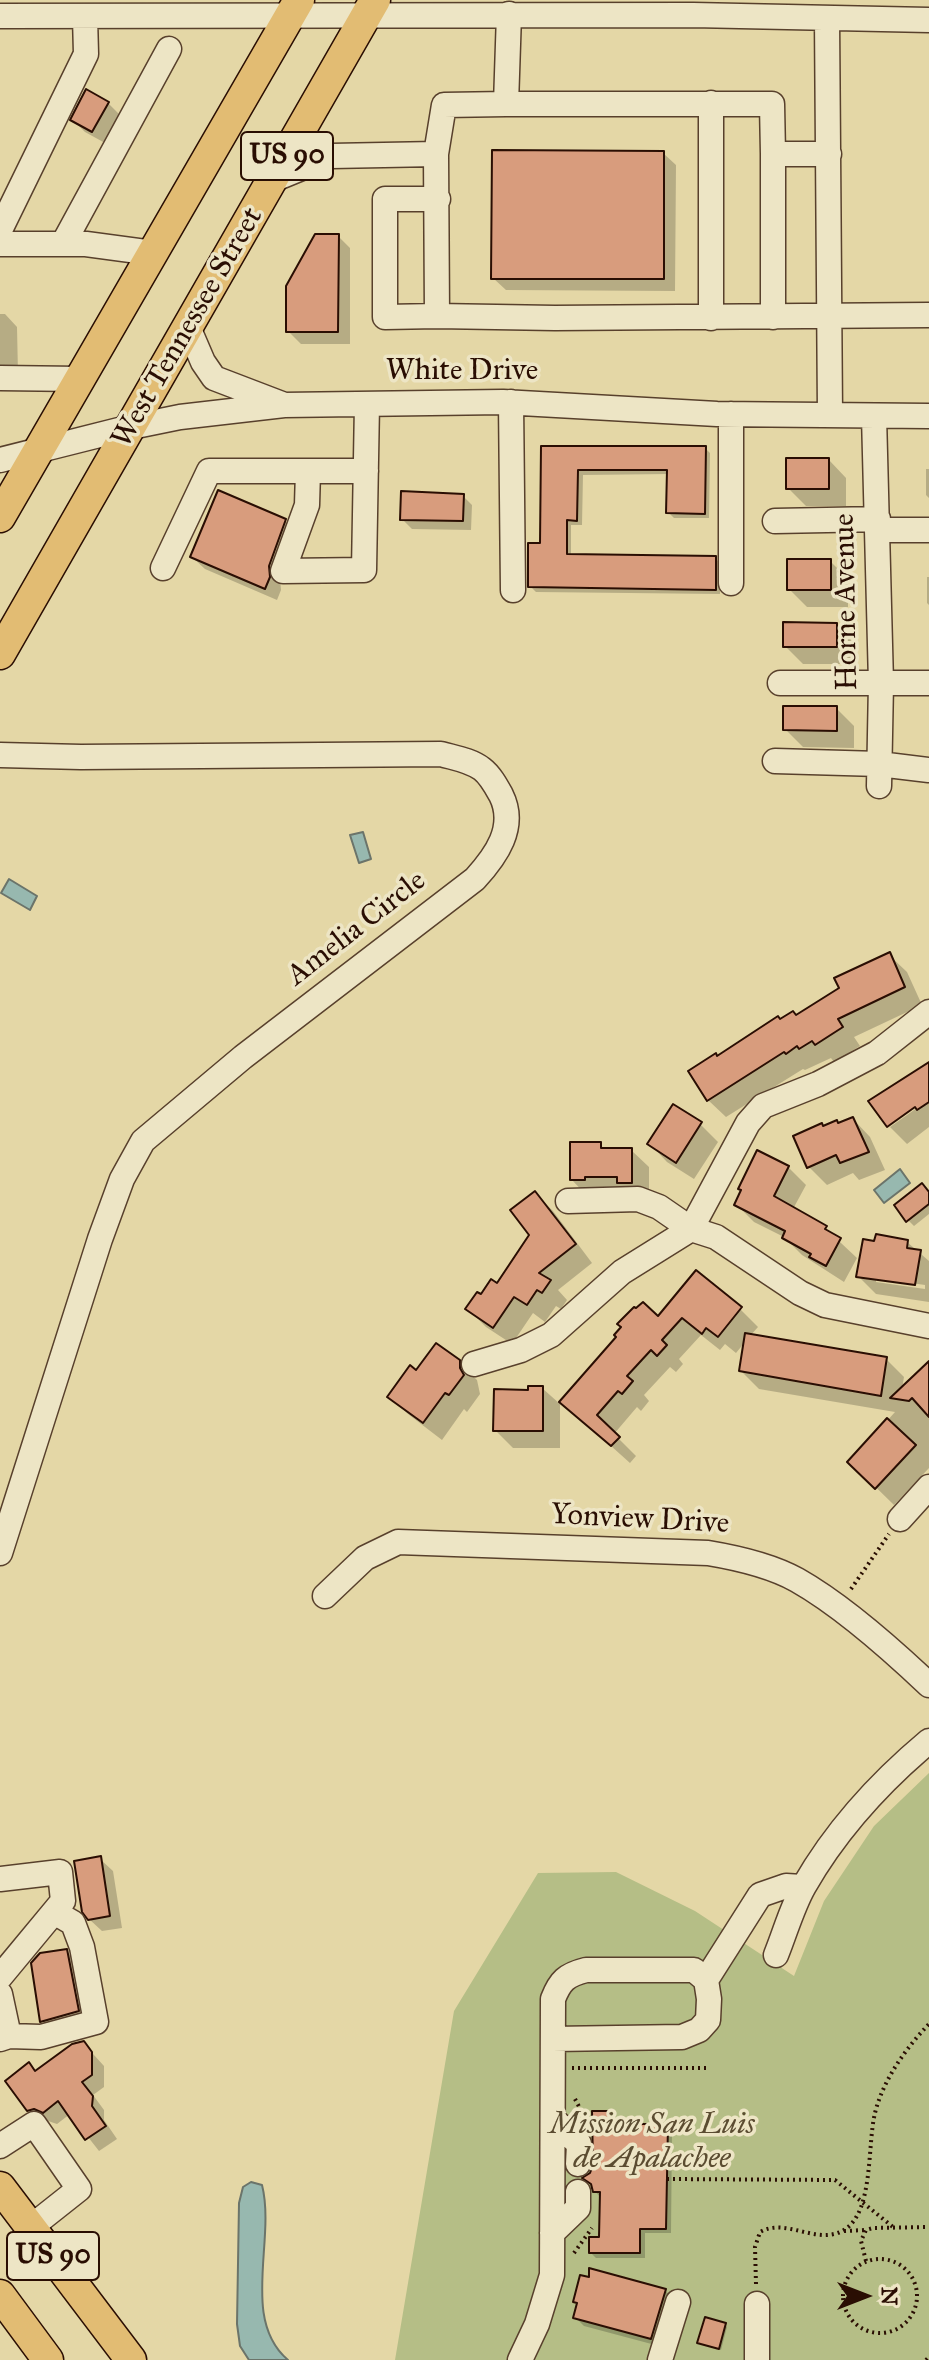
<!DOCTYPE html>
<html>
<head>
<meta charset="utf-8">
<style>
  body { margin:0 }
  #map { position:relative; width:929px; height:2360px; overflow:hidden; background:#e4d7a6; font-family:"IM FELL Great Primer",serif }
  canvas { display:block }
  .north { position:absolute; left:825px; top:2256px; width:80px; height:80px; -webkit-text-stroke:6px #ede5c5; paint-order:stroke; rotate:90deg; font-size:22px; font-weight:700; line-height:32px; text-align:center; color:#2a0e03 }
  .north::after { content:''; display:block; margin:auto; width:28px; height:36px; background:#2a0e03; clip-path:polygon(50% 0,100% 100%,50% 72%,0 100%) }
</style>
</head>
<body>
<div id="map">
<canvas width="929" height="2360"></canvas>
<div class="north">N</div>
</div>
<script>
const g = document.querySelector('canvas').getContext('2d');
g.lineJoin = 'round';
function fillPath(path, color) { g.fillStyle = color; g.fill(path, 'evenodd'); }
function trace(path, color, width, dash) { g.strokeStyle = color; g.lineWidth = width; g.lineCap = dash ? 'butt' : 'round'; g.setLineDash(dash || []); g.stroke(path); }
function drawText(font, color, halo, rows, align = 'center') {
  g.font = font + ' "IM FELL Great Primer",serif'; g.lineWidth = 7; g.setLineDash([]); g.textBaseline = 'middle'; g.strokeStyle = halo; g.fillStyle = color; for (const [text, x, y, turn = 0] of rows) {
    g.save(); g.translate(x, y); g.rotate((+turn || 0) * Math.PI / 180); g.textAlign = isNaN(turn) ? turn : align; if (halo) g.strokeText(text, 0, 0); g.fillText(text, 0, 0); g.restore();
  }
}
const green = new Path2D(`
  M929,1773V2360H395L454,2011L538,1873L616,1872L695,1911L794,1976L824,1901L874,1826Z`);
const water = new Path2D(`
  M363,832L371,859L359,863L350,835Z
  M9,879L37,896L30,910L1,893Z
  M900,1169L910,1183L884,1203L874,1190Z
  M251,2182L262,2185C276,2240 240,2319 288,2360H249L240,2346L237,2324L239,2203L243,2187Z`);
const shadow = new Path2D(`
  M108,103L120,115L105,143L85,132L73,120Z
  M663,153L676,165L675,291L506,290L493,278Z
  M338,236L350,248V344H301L288,331Z
  M0,314H5L17,327L18,374H0Z
  M543,448H705L710,453L709,518H674L668,512L669,474L583,475L582,525H571V556L715,558L721,564L720,594L536,592L530,586L542,545Z
  M829,460L846,478V506H806L788,488Z
  M926,469H929V498L926,495Z
  M463,496L472,505L471,530L412,529L402,519Z
  M285,521L297,533L280,579L281,590L277,600L205,569L192,557Z
  M830,561L848,579V607H807L789,589Z
  M927,577H929V605L927,603Z
  M836,625L854,643V664H803L785,646Z
  M836,708L854,726V748L803,747L785,729Z
  M889,955L907,972L922,1005L854,1037L860,1046L834,1062L831,1058L805,1070L803,1069L726,1117L708,1100L718,1058L781,1021L796,1017Z
  M929,1064V1127L907,1144L890,1127L924,1103Z
  M853,1119L870,1137L885,1170L859,1180L853,1173L827,1185L809,1167L824,1128Z
  M700,1124L718,1142L694,1179L667,1162L650,1144Z
  M600,1144L605,1150H631L649,1167V1200L589,1198L572,1180Z
  M788,1167L806,1185L793,1209L825,1228L857,1258L844,1282L802,1255L784,1237L754,1222L736,1204Z
  M535,1193L553,1211L592,1263L558,1290L567,1300L561,1309L556,1306L545,1322L533,1313L512,1344L486,1327L468,1309L497,1286L531,1235Z
  M929,1193V1214L914,1226L908,1220Z
  M907,1242L929,1261V1302L876,1294L858,1276ZM876,1278L925,1285V1289L876,1282Z
  M740,1309L758,1327L750,1336L886,1359L904,1377L902,1389L929,1364V1468L894,1505L850,1462L895,1412L759,1389L741,1371L745,1342L736,1353L725,1344L720,1350L701,1335L679,1359L683,1364L676,1372L670,1367L644,1395L649,1401L641,1411L637,1407L614,1434L636,1456L630,1463L562,1402L658,1319Z
  M458,1362L477,1380L480,1394L467,1412L464,1409L442,1440L408,1414L390,1397L417,1373Z
  M542,1388L560,1404V1448H513L495,1430L529,1392Z
  M100,1859L113,1871L122,1928L102,1931L89,1919Z
  M66,1951L78,1963L90,2023L54,2033L42,2021Z
  M83,2043L104,2066V2087L93,2095L104,2110V2120L117,2139L99,2151L70,2114L57,2124L48,2121L41,2122L29,2110V2065L37,2073Z
  M608,2113L614,2118L613,2126H667L672,2132L671,2233H645V2258H596L591,2253L601,2239L600,2197L595,2191L592,2174Z
  M665,2290L673,2299L659,2346L584,2326L575,2317L579,2305L575,2301Z
  M725,2325L727,2327L721,2350L702,2344Z`);
const building = new Path2D(`
  M86,89L109,102L92,132L70,120Z
  M492,150L664,151V279H491Z
  M315,234H339L338,332H286V286Z
  M541,446H706L705,514L666,513L667,470H578L577,521L567,520V554L716,556V590L528,587V543H540Z
  M786,458H829V489H786Z
  M218,490L286,519L269,566L270,577L265,589L190,557Z
  M401,491L464,494L463,521L400,520Z
  M787,559H831V590H787Z
  M783,622L837,623V647H783Z
  M783,706H837V731L783,730Z
  M890,952L905,987L838,1019L843,1027L815,1045L812,1041L799,1049L797,1046L786,1054L784,1052L707,1101L688,1071L716,1053L717,1056L778,1016L780,1019L793,1011L796,1015L839,988L834,978Z
  M929,1062V1102L917,1110L915,1107L887,1127L868,1101Z
  M673,1104L702,1122L676,1163L647,1144Z
  M853,1117L869,1152L840,1163L836,1155L807,1168L793,1136L822,1123L823,1126L837,1120L838,1123Z
  M570,1142H601V1148H632V1183H617V1177H585V1180H570Z
  M757,1150L789,1166L774,1196L827,1226L825,1229L841,1238L826,1266L809,1257L811,1254L782,1238L785,1231L734,1205L741,1190L738,1189Z
  M922,1183L929,1192V1204L906,1222L894,1205Z
  M535,1191L576,1244L539,1273L551,1280L542,1293L537,1290L527,1305L514,1297L493,1328L465,1309L477,1292L481,1294L491,1279L497,1283L529,1235L510,1210Z
  M876,1234L908,1240L907,1248L921,1250L915,1285L856,1277L863,1239L874,1241Z
  M696,1270L742,1307L718,1337L706,1328L702,1334L682,1318L662,1340L667,1345L657,1356L651,1350L627,1376L633,1381L622,1394L618,1391L597,1415L620,1437L611,1446L559,1402L616,1337L614,1335L621,1327L617,1324L634,1307L636,1308L643,1302L658,1316Z
  M745,1333L887,1357L881,1396L739,1371Z
  M436,1343L460,1360V1368L464,1375L449,1395L445,1393L423,1423L387,1397L410,1365L416,1370Z
  M929,1361V1417L912,1398L909,1401L890,1398Z
  M528,1386H543V1431H493L494,1389L528,1390Z
  M887,1418L916,1445L875,1489L847,1462Z
  M101,1856L110,1916L88,1920L82,1912L74,1861Z
  M67,1949L79,2011L40,2022L31,1963L40,1953Z
  M84,2041L92,2052V2075L82,2082L93,2096L92,2106L106,2126L85,2140L58,2101L43,2113L34,2109L27,2111L5,2081L29,2062L35,2071L72,2044Z
  M592,2111H609V2124H668L666,2229H640V2253H589V2237H599L600,2192H593L591,2184L582,2178L590,2173L593,2165Z
  M589,2268L666,2289L651,2339L573,2318L577,2303L573,2302L580,2275L589,2277Z
  M705,2317L726,2323L719,2349L697,2343Z`);
const path = new Path2D(`
  M851,1589L889,1534
  M572,2068H706
  M575,2099L584,2116
  M667,2179L835,2180L893,2227
  M844,2231L866,2230
  M574,2253L592,2228
  M843 2296a37 37 0 1 1 74 0a37 37 0 1 1-74 0Z
  M866,2261L861,2241L866,2230L873,2228L929,2227
  M756,2284L755,2247L760,2232C786,2217 817,2246 844,2230C874,2212 867,2145 875,2113C883,2080 906,2048 929,2024
  M926,2360L929,2357`);
const minor = new Path2D(`
  M0,16L693,15L929,20
  M827,19L830,415
  M711,103V318
  M506,104H772L773,154H829
  M773,154V317
  M275,179L331,156L436,154
  M438,199H385V317L437,316L436,154L444,105L506,104L509,14
  M0,230L86,54L85,17
  M0,244H86L153,253
  M63,244L169,49
  M437,316L555,318L929,315
  M188,327L203,362L214,378L282,404
  M0,378L80,379
  M511,402L513,590
  M731,414V583
  M874,416L881,683L879,786
  M0,460L131,427L180,417L284,405L503,402L717,414L929,416
  M308,471L307,505L283,571L364,570L367,404
  M775,521L878,519
  M878,530H929
  M163,568L209,471H366
  M780,683H929
  M0,755L81,757L441,754C455,758 470,760 482,769C490,775 496,786 501,795C517,827 496,856 475,879L243,1057L143,1141L122,1179L100,1239L0,1553
  M775,761L879,764L929,770
  M568,1201L638,1199L659,1207L691,1229L716,1237L800,1293L825,1305L929,1326
  M474,1364L521,1350L551,1335L622,1272L691,1229L748,1123L763,1106L818,1084L877,1053L929,1012
  M900,1519L929,1487
  M325,1596L365,1558L398,1542L708,1553C738,1558 770,1565 797,1580C843,1606 891,1649 929,1685
  M0,1879L60,1872L63,1901L0,1977
  M776,1955C785,1933 792,1907 804,1886C836,1830 880,1782 929,1741
  M706,1980L760,1895L786,1886L802,1887
  M0,1994L9,2036
  M0,2039L9,2036L41,2037L96,2022L82,1947L73,1923L54,1912
  M554,2120L579,2144L578,2164
  M0,2146L34,2124L79,2189L31,2227
  M552,2233L578,2208V2192
  M757,2304V2360
  M520,2360L537,2324L552,2275L553,1999C560,1981 566,1975 586,1970H694L706,1980L709,1999L708,2020L699,2030L682,2037L553,2039
  M660,2360L678,2302`);
const major = new Path2D(`
  M0,517L299,0
  M0,654L375,0
  M0,2187L131,2360
  M0,2295L48,2360`);
const shields = [
  [287,156,92],
  [53,2256,92]
];
const shieldNames = [
  ["US 90",287,156],
  ["US 90",53,2256]
];
const streetNames = [
  ["West Tennessee Street",188,328,-60],
  ["White Drive",462,372],
  ["Horne Avenue",847,602,-91],
  ["Amelia Circle",357,929,-38],
  ["Yonview Drive",640,1520,3]
];
const parkNames = [
  ["Mission San Luis",652,2126],
  ["de Apalachee",652,2160]
];
fillPath(green, '#b5be86');
fillPath(water, '#97b8af');
trace(water, '#6b746a', 2);
fillPath(shadow, '#0003');
fillPath(building, '#d89c7d');
trace(building, '#2a0e03', 2);
trace(minor, '#58402c', 27);
trace(major, '#2a0e03', 33);
trace(path, '#2a0e03', 4, [2, 4]);
trace(minor, '#ede5c5', 24);
trace(major, '#e2bc73', 30);
for (const [x, y, w] of shields) { const box = new Path2D(); box.roundRect(x - w / 2, y - 24, w, 48, 6); g.fillStyle = '#ede5c5'; g.fill(box); trace(box, '#2a0e03', 2); }
drawText('bold 28px', '#2a0e03', null, shieldNames);
drawText('30px', '#2a0e03', '#ede5c5', streetNames);
drawText('italic 30px', '#5b4c31', '#ede5c5', parkNames);
</script>
</body>
</html>
